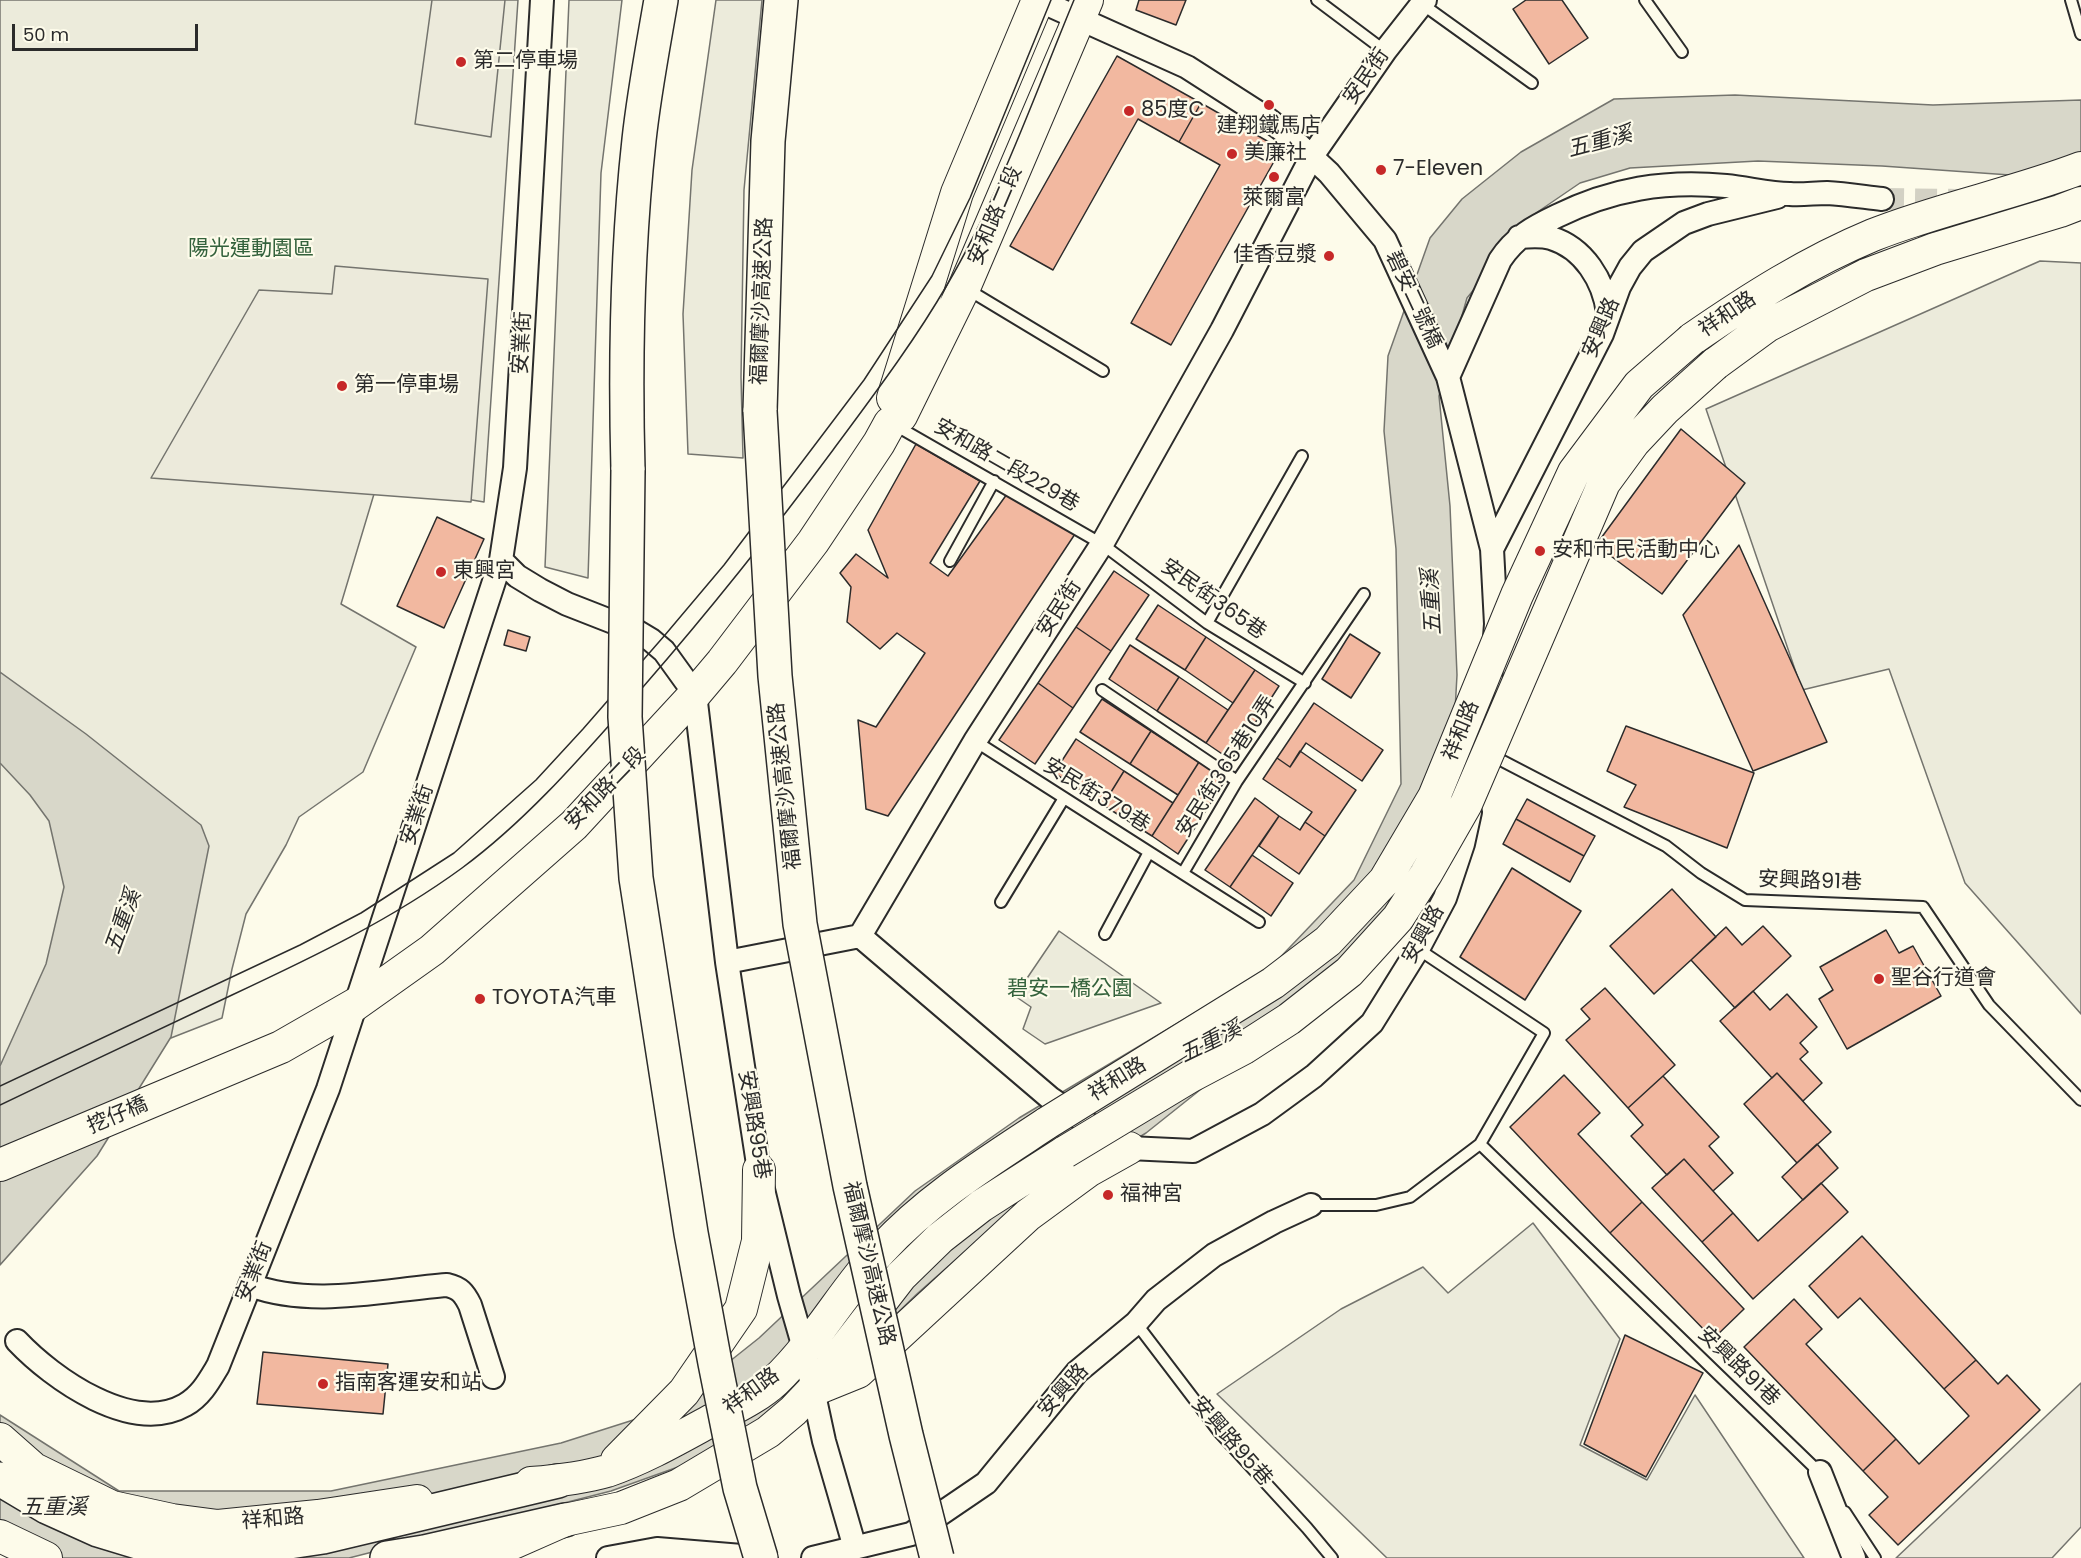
<!DOCTYPE html>
<html>
<head>
<meta charset="utf-8">
<style>
  body { margin:0 }
  #map { position:relative; width:2081px; height:1558px; overflow:hidden; background:#fdfbea; font-family:Poppins,sans-serif }
  canvas { display:block }
  .scale { position:absolute; left:12px; top:24px; width:186px; height:27px; box-sizing:border-box; border:3px solid #2b2b2b; border-top:0; padding-left:8px; font-size:18px; line-height:21px; white-space:nowrap; color:#2b2b2b; -webkit-text-stroke:4px #fdfbea; paint-order:stroke }
</style>
</head>
<body>
<div id="map">
<canvas width="2081" height="1558"></canvas>
<div class="scale">50 m</div>
</div>
<script>
const g = document.querySelector('canvas').getContext('2d');
g.lineJoin = 'round';
function fillPath(path, color) { g.fillStyle = color; g.fill(path, 'evenodd'); }
function trace(path, color, width, dash) { g.strokeStyle = color; g.lineWidth = width; g.lineCap = dash ? 'butt' : 'round'; g.setLineDash(dash || []); g.stroke(path); }
function drawText(font, color, halo, rows, align = 'center') {
  g.font = font + ' Poppins,"Noto Sans TC",sans-serif'; g.lineWidth = 4.5; g.setLineDash([]); g.textBaseline = 'middle'; g.strokeStyle = halo; g.fillStyle = color; for (const [text, x, y, turn = 0] of rows) {
    g.save(); g.translate(x, y); g.rotate((+turn || 0) * Math.PI / 180); g.textAlign = isNaN(turn) ? turn : align; if (halo) g.strokeText(text, 0, 0); g.fillText(text, 0, 0); g.restore();
  }
}
const green = new Path2D(`
  M0,0H518L484,502L377,484L341,604L416,647L363,772L299,817L286,845L246,914L232,969L222,1018L0,1105Z
  M569,0H622L601,173L588,578L545,567Z
  M716,0H762L744,190L741,377L743,458L688,454L683,314L692,170Z
  M2040,261L2081,263V1014L1965,883L1889,669L1802,690L1706,409Z
  M1059,931L1161,1003L1045,1044L1023,1029L1031,1007L1015,996Z
  M1533,1223L1620,1339L1580,1445L1647,1480L1695,1395L1804,1558H1387L1217,1394L1341,1309L1423,1267L1448,1293Z`);
const parking = new Path2D(`
  M432,0H505L491,137L415,124Z
  M335,266L488,279L471,502L151,478L259,290L332,294Z
  M2081,1383V1527L2052,1558H1896Z`);
const water = new Path2D(`
  M1735,95L1933,105L2081,100V180L1882,166L1758,161L1630,168L1580,183L1536,213L1467,298L1439,396L1450,506L1457,675L1449,819L1426,890L1210,1082L1146,1133L995,1225L918,1293L773,1433L611,1491L349,1558H43L0,1536V1415L119,1491H331L561,1443L671,1408L759,1338L915,1191L1019,1118L1270,968L1354,880L1401,784L1396,549L1384,431L1388,356L1430,238L1462,199L1521,152L1614,99Z
  M0,672L86,734L201,825L209,846L171,1037L97,1156L0,1265V1066L46,964L64,887L49,821L30,795L0,763Z`);
const building = new Path2D(`
  M1139,0H1186L1176,25L1136,10Z
  M1526,0H1562L1588,38L1549,64L1513,9Z
  M1117,56L1201,103L1179,142L1138,119L1053,270L1010,246Z
  M1201,103L1281,149L1171,345L1131,323L1220,165L1179,142Z
  M1681,429L1745,483L1662,594L1596,545Z
  M916,444L980,481L930,563L948,576L1007,494L1075,534L888,816L866,809L858,720L876,727L925,653L897,633L880,649L847,622L851,587L840,573L856,554L888,578L868,530Z
  M437,517L484,539L444,628L397,606Z
  M1739,545L1827,742L1753,771L1683,615Z
  M1114,571L1149,595L1111,651L1076,627Z
  M1158,605L1206,637L1185,670L1136,639Z
  M1076,627L1111,651L1073,708L1038,683Z
  M508,630L530,637L526,651L504,645Z
  M1350,634L1380,653L1351,698L1322,679Z
  M1206,637L1255,670L1233,703L1185,670Z
  M1130,645L1179,677L1157,711L1109,679Z
  M1255,670L1279,686L1231,760L1206,743Z
  M1179,677L1228,710L1206,743L1157,711Z
  M1038,683L1073,708L1035,764L999,740Z
  M1102,699L1151,731L1130,764L1080,732Z
  M1314,703L1383,750L1362,781L1306,743L1290,767L1277,758Z
  M1626,726L1754,773L1727,848L1624,807L1636,785L1607,771Z
  M1151,731L1199,762L1178,795L1130,764Z
  M1076,739L1124,771L1103,805L1054,773Z
  M1300,751L1356,790L1325,836L1305,822L1312,812L1263,779L1277,758L1290,767Z
  M1199,762L1226,779L1178,854L1152,836Z
  M1124,771L1173,803L1152,836L1103,805Z
  M1255,798L1279,816L1230,887L1205,870Z
  M1527,799L1595,836L1584,856L1516,819Z
  M1279,816L1300,830L1305,822L1325,836L1299,874L1259,846Z
  M1516,819L1584,856L1570,882L1503,844Z
  M1252,855L1293,883L1271,916L1230,887Z
  M1512,868L1581,911L1525,1000L1460,957Z
  M1672,889L1716,937L1654,994L1610,946Z
  M1763,926L1791,956L1735,1008L1691,960L1726,927L1742,945Z
  M1886,930L1899,953L1913,946L1941,996L1847,1049L1819,999L1833,990L1820,967Z
  M1605,988L1675,1065L1628,1108L1566,1040L1590,1019L1581,1009Z
  M1753,991L1770,1010L1787,994L1817,1027L1800,1043L1808,1052L1800,1059L1822,1083L1803,1101L1777,1073L1772,1078L1720,1021Z
  M1777,1073L1831,1132L1797,1163L1744,1104Z
  M1564,1075L1600,1113L1578,1134L1642,1202L1610,1233L1510,1127Z
  M1663,1076L1719,1137L1709,1146L1733,1173L1713,1191L1684,1159L1667,1175L1631,1136L1643,1125L1628,1108Z
  M1817,1144L1838,1168L1803,1200L1782,1177Z
  M1684,1159L1733,1213L1702,1242L1652,1188Z
  M1821,1183L1848,1212L1753,1299L1702,1242L1733,1213L1758,1241Z
  M1642,1202L1744,1309L1713,1339L1610,1233Z
  M1862,1236L1976,1360L1944,1389L1860,1298L1838,1318L1809,1286Z
  M1794,1299L1822,1329L1806,1344L1896,1439L1863,1471L1744,1347Z
  M1625,1335L1703,1373L1646,1477L1584,1444Z
  M263,1352L388,1364L383,1414L257,1404Z
  M1976,1360L1998,1384L2007,1375L2040,1410L1898,1545L1869,1515L1888,1497L1863,1471L1896,1439L1919,1464L1969,1416L1944,1389Z`);
const streetTunnel = new Path2D(`
  M1882,199L1958,200`);
const lane = new Path2D(`
  M1317,0L1385,51
  M1645,0L1682,52
  M2071,0L2081,34
  M1422,4L1532,83
  M967,289L1103,371
  M893,424L1102,544L1207,623L1305,683
  M950,561L994,481
  M1207,623L1302,456
  M1102,690L1237,781
  M975,741L1149,852L1105,934
  M1491,755L1666,846L1701,873L1745,900L1923,907L1989,1005L2081,1100
  M1149,852L1259,922
  M1183,873L1237,781L1364,594
  M1001,902L1064,798
  M1480,1144L1820,1473
  M1311,1205H1376L1410,1197L1480,1144L1544,1033L1418,949
  M1136,1323L1219,1432L1307,1528L1332,1558
  M1845,1512L1875,1558`);
const street = new Path2D(`
  M1038,0L1187,67L1265,117L1286,133L1329,173L1385,240L1448,377L1492,549L1496,624L1495,637
  M1519,237C1530,236 1541,235 1551,238C1584,248 1604,281 1608,313
  M1448,377L1500,260C1515,237 1534,227 1557,216C1612,189 1665,180 1726,186C1748,188 1769,194 1790,194C1802,195 1815,193 1827,193C1845,194 1864,197 1882,199
  M1492,549L1602,334L1619,287L1630,267L1643,251L1684,223L1708,214L1777,197
  M501,560L517,576L540,590L567,604L636,631L651,640L664,651L695,694L727,962L760,1177L789,1296L804,1348L824,1441L855,1548
  M1485,744L1491,676
  M860,936L1050,1098L1119,1145L1129,1148L1193,1151L1262,1114L1314,1076L1372,1023L1418,949L1445,898L1463,844L1470,812
  M727,962L860,936L975,741L1102,544L1222,330L1312,156L1385,51L1425,0
  M250,1285C312,1308 383,1290 447,1285C460,1288 464,1293 470,1305L493,1377
  M17,1341C53,1379 132,1435 185,1405C201,1396 209,1381 218,1366L328,1089L501,560L515,468L542,0
  M1820,1472L1854,1558
  M608,1558L657,1549L766,1558
  M813,1558L911,1534L986,1483L1077,1372L1136,1323L1156,1300L1214,1255L1274,1222L1311,1205`);
const secondary = new Path2D(`
  M1692,339C1750,299 1808,262 1873,235C1941,208 2013,194 2081,168
  M1715,364L1767,326L1866,275L1935,249L2060,211L2081,203
  M893,398L957,193L1038,0
  M0,1165L281,1047L356,1004L432,950L574,825L695,694L722,662L813,542L879,443L890,423L901,416L964,288L1087,0
  M816,1389L858,1372L1028,1215L1088,1171L1129,1148
  M0,1439L34,1469L112,1507L172,1520L218,1526L318,1516L417,1501
  M617,1460L684,1392L741,1309L758,1241L759,1170
  M531,1483C556,1481 583,1478 607,1471C645,1458 679,1438 714,1419C734,1408 758,1397 775,1381C816,1342 843,1291 881,1250C929,1198 988,1162 1047,1123
  M0,1536L46,1558
  M479,1558L565,1520L621,1508L679,1485L768,1432L793,1411L813,1390L901,1276L940,1238L981,1206L1065,1152`);
const highway = new Path2D(`
  M760,411L768,141L781,0
  M628,470C625,360 627,250 639,140C644,93 653,47 661,0
  M0,1479L47,1507L98,1530L164,1550L248,1548L323,1537L558,1481
  M387,1558L424,1552L565,1520`);
const tram = new Path2D(`
  M0,1086L300,945L361,913L454,853L536,780L583,729L665,635L724,565L864,380L932,276L970,198L1051,0
  M0,1105C77,1068 154,1032 232,995C311,958 391,920 462,868C531,817 587,750 643,687C710,610 773,531 833,450C873,396 914,342 947,285C999,197 1035,94 1074,0`);
const secondaryBridge = new Path2D(`
  M1047,1123L1273,983L1328,941L1385,880L1434,797L1517,595L1574,472L1639,385L1692,339
  M1065,1152L1191,1076L1244,1048L1289,1019L1349,972L1398,918L1426,874L1466,804L1604,483L1634,442L1665,409L1715,364`);
const highwayBridge = new Path2D(`
  M760,411L775,676L800,924L850,1186L906,1435L937,1558
  M628,470L625,717L636,878L691,1233L715,1363L740,1488L761,1558`);
const markers = [
  [461,62,6,"#c62828"],
  [1269,105,6,"#c62828"],
  [1129,111,6,"#c62828"],
  [1232,154,6,"#c62828"],
  [1381,170,6,"#c62828"],
  [1274,177,6,"#c62828"],
  [1329,256,6,"#c62828"],
  [342,386,6,"#c62828"],
  [1540,551,6,"#c62828"],
  [441,572,6,"#c62828"],
  [1879,979,6,"#c62828"],
  [480,999,6,"#c62828"],
  [1108,1195,6,"#c62828"],
  [323,1384,6,"#c62828"]
];
const poiNames = [
  ["第二停車場",473,62],
  ["85度C",1141,111],
  ["建翔鐵馬店",1269,127,"center"],
  ["美廉社",1244,154],
  ["7-Eleven",1393,170],
  ["萊爾富",1274,199,"center"],
  ["佳香豆漿",1317,256,"right"],
  ["第一停車場",354,386],
  ["安和市民活動中心",1552,551],
  ["東興宮",453,572],
  ["聖谷行道會",1891,979],
  ["TOYOTA汽車",492,999],
  ["福神宮",1120,1195],
  ["指南客運安和站",335,1384]
];
const streetNames = [
  ["安民街",1367,77,-55],
  ["安和路二段",996,216,-67],
  ["碧安二號橋",1413,300,65],
  ["福爾摩沙高速公路",763,301,-88],
  ["祥和路",1728,315,-34],
  ["安興路",1602,328,-67],
  ["安業街",523,343,-87],
  ["安和路二段229巷",1006,466,30],
  ["安民街365巷",1213,600,35],
  ["安民街",1060,609,-57],
  ["祥和路",1462,731,-68],
  ["安民街365巷10弄",1227,767,-57],
  ["福爾摩沙高速公路",786,786,-96],
  ["安和路二段",606,789,-46],
  ["安民街379巷",1096,796,32],
  ["安業街",418,815,-72],
  ["安興路91巷",1810,882,2],
  ["安興路",1424,935,-61],
  ["祥和路",1118,1080,-32],
  ["挖仔橋",118,1116,-23],
  ["安興路95巷",753,1125,81],
  ["福爾摩沙高速公路",868,1264,77],
  ["安業街",255,1272,-68],
  ["安興路91巷",1738,1367,44],
  ["安興路",1064,1391,-48],
  ["祥和路",752,1392,-36],
  ["安興路95巷",1231,1442,49],
  ["祥和路",273,1520,-5]
];
const parkNames = [
  ["陽光運動園區",251,250],
  ["碧安一橋公園",1070,990]
];
const waterNames = [
  ["五重溪",1600,143,-15],
  ["五重溪",1433,602,-93],
  ["五重溪",124,922,-70],
  ["五重溪",1211,1043,-26],
  ["五重溪",54,1508]
];
fillPath(green, '#ecebdb');
trace(green, '#74746e', 1.5);
fillPath(parking, '#eceadb');
trace(parking, '#74746e', 1.5);
fillPath(water, '#d8d7c9');
trace(water, '#74746e', 1.5);
fillPath(building, '#f2b8a0');
trace(building, '#2b2b2b', 1.5);
trace(streetTunnel, '#d3d1c4', 22, [22, 11]);
trace(lane, '#2b2b2b', 14);
trace(street, '#2b2b2b', 26);
trace(secondary, '#2b2b2b', 34);
trace(highway, '#2b2b2b', 36);
trace(lane, '#fdfbea', 10);
trace(street, '#fdfbea', 22);
trace(secondary, '#fdfbea', 32);
trace(highway, '#fdfbea', 33);
trace(tram, '#2b2b2b', 1.5);
trace(secondaryBridge, '#2b2b2b', 34, []);
trace(highwayBridge, '#2b2b2b', 36, []);
trace(secondaryBridge, '#fdfbea', 32);
trace(highwayBridge, '#fdfbea', 33);
for (const [x, y, r, color] of markers) { const dot = new Path2D(); dot.arc(x, y, r, 0, 2 * Math.PI); g.fillStyle = color; g.fill(dot); trace(dot, '#fdfbea', 2); }
drawText('21px', '#2b2b2b', '#fdfbea', poiNames, 'left');
drawText('21px', '#2b2b2b', '#fdfbea', streetNames);
drawText('21px', '#34623c', '#fdfbea', parkNames);
drawText('italic 22px', '#2b2b2b', '#fdfbea', waterNames);
</script>
</body>
</html>
